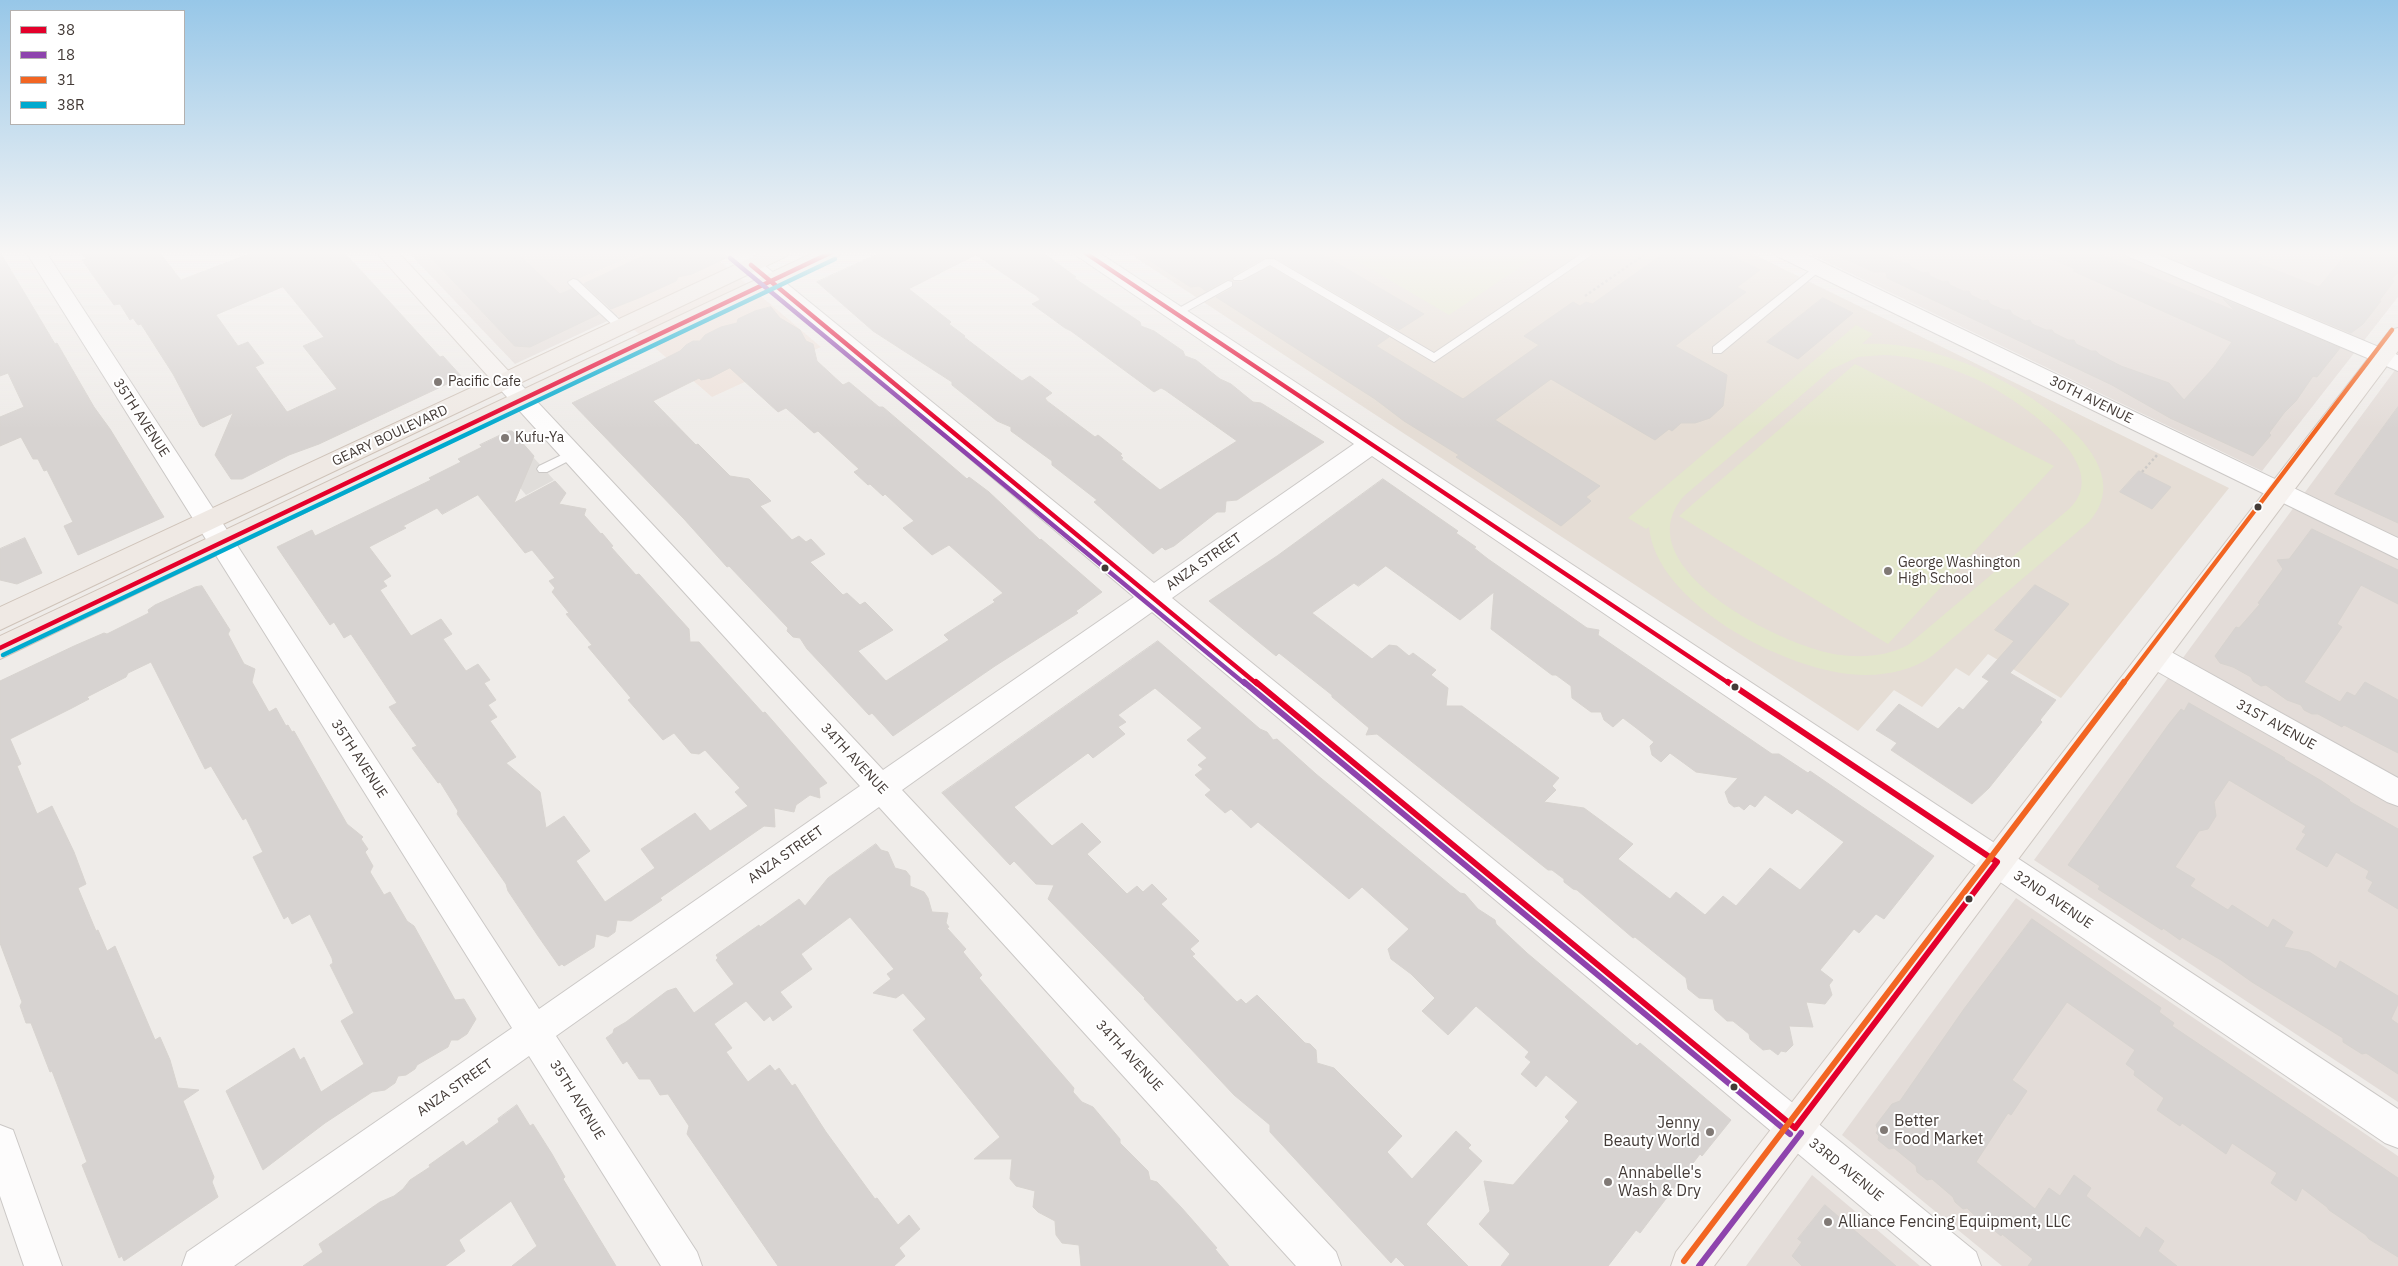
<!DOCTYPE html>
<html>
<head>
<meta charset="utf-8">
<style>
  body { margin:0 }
  #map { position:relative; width:2398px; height:1266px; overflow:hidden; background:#efece9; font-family:"IBM Plex Sans",sans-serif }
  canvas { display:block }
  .legend { position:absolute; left:10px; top:10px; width:175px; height:115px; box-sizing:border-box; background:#fff; border:1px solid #b4b1af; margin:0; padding:6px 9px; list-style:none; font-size:15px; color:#443b37 }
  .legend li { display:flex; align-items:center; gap:10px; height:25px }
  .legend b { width:25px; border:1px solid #b4b1af }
</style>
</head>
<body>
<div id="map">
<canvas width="2398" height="1266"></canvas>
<ul class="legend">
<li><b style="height:6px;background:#e4002b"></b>38</li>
<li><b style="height:6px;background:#8e44ad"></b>18</li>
<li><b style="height:6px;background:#f26522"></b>31</li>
<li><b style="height:6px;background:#00a9ce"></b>38R</li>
</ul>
</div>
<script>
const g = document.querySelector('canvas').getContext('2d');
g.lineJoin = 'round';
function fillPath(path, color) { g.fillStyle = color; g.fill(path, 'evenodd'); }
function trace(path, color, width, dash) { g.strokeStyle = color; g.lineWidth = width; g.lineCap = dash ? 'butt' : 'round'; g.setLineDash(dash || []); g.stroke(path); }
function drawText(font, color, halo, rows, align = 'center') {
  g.font = font + ' "IBM Plex Sans",sans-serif'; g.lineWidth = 4; g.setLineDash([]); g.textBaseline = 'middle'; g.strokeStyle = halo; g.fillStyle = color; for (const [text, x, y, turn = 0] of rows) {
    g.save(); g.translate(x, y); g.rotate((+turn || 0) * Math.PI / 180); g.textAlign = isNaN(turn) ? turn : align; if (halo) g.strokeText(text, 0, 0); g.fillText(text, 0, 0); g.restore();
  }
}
const residential = new Path2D(`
  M408,252H642L579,279L618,316L515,364Z
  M1806,252H2398V297L2262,471Z
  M2398,366V1102L2034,860Z
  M2016,898L2398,1156V1266H2002L1842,1135Z
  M1812,1175L1920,1266H1746Z`);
const commercial = new Path2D(`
  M642,252H709L821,347L712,397L618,316L578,279Z`);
const education = new Path2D(`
  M1127,252H1749L2229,488L2061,698L1988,654L1969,676L1956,668L1922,707L1894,690L1858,731Z`);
const green = new Path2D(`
  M1342,252H1523L1534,258L1449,315Z
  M1856,325L1873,334L1862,344C1897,342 1930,350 1962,362C2011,380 2148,457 2089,522L1932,656C1908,673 1878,677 1849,674C1781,667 1656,603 1649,527L1646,529L1628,518ZM1884,355C1915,356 1947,366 1976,379C2010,395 2119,463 2069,509L1908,645C1887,656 1864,658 1841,655C1786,649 1621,567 1684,496L1832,369L1858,357Z
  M1855,364L2054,466L1888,644L1679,516Z`);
const parking = new Path2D(`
  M534,458L554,480L526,495L507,472Z`);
const building = new Path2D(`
  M0,252L55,344L57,343L94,407L110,429L164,517L78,555L64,526L73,522L47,470L44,471L38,459H33L21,437L0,446V417L24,407L8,373L0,376Z
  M81,252H159L181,280L254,252H344L440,357L443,356L462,377L319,444L289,455L242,479H231L215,455L233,413L203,427L200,425L173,374L141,324L138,325L133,318L130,320L120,304L114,305L82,260L86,259ZM283,287L324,337L303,346L337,389L287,412L255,367L264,363L248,342L238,346L216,315Z
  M426,252H516L560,294L572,289L599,314L530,347L515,346Z
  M652,252H723L728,257L692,274L678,277L676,281L641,297L611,309L584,284Z
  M882,252H1042L1076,277L1074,278L1140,322L1141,326L1154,331L1183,351L1185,356L1196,360L1220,379L1231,384L1253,402L1261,403L1324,442L1237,500L1226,501L1225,512H1217L1174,546L1165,550L1162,547L1153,554L1094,502L1097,500L1052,465V461L1011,431V427L997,421L952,385V382L873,331L817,282ZM976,255L1038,297L1040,300L1032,304L1065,328L1071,331L1154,392L1161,388L1165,390L1237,441L1160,490L1121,459L1123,458L1120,455L1122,454L1098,435L1095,437L1047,401L1045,398L1052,393L1030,376L1022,381L1019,379L964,337L965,336L949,324L951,322L909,289Z
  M1137,252H1318L1424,314L1399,330L1274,257H1265L1232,276V280L1227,279L1206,291L1199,286L1191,287Z
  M1666,252H1724L1760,270L1737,287L1746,292L1675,346L1727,375L1723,406L1710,418L1695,423H1681L1672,431L1669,429L1655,440L1551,379L1495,420L1600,486L1586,497L1591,501L1561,526L1456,457L1459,455L1404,421L1375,399L1216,297L1233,288L1234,282H1243L1270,267L1389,337L1376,346L1463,399L1539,345L1524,336L1573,302L1580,306L1586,302L1592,304Z
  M1831,252H1879L1903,263H1908L1911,267L1923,273L1928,272L1930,276L1943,282L1948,281L1950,285L1963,291H1969L1971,295L1983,301L1988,300L1990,304L2004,310H2010L2012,314L2025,321L2030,320L2032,324L2046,330H2052L2054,333L2068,340H2074L2076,344L2091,351H2096L2100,355L2121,366L2169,383L2184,400L2214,367L2232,342L2073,271L2075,269L2036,252H2095L2235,311L2223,299L2340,348L2317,377L2313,376L2296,401L2284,413L2269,433L2271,435L2253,456L2170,418L2112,385L1887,278L1886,272H1874Z
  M2178,252H2248L2262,258L2257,263L2319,287L2348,252H2398V273L2391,279L2394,281L2379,301H2381L2363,324L2351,333L2193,267Z
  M1823,298L1853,313L1798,359L1767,342Z
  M771,307L780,318L800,330L806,341L813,344L817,361L843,385L849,382L879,407H883L967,479L969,477L989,492L1040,540L1041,539L1102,592L1076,611L1078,613L995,666L893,736L872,713L869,715L807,649L800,638L793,637L787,631L788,628L729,566L727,567L684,519L572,403L660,361L680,351L686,345L693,341H700L705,335L721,327L737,323L738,319L755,311ZM730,368L778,412L786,408L814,433L818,431L859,469L854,472L868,485L870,484L883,496L885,494L914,521L903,528L932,555L949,545L1003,593L993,600L995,602L944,635L949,640L886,681L858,651L893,630L865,602L860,605L847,593L843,595L810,562L825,554L811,539L806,542L799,536L792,540L760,506L771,501L749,479L730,476L698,444L696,445L653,401L699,378L701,380L710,378Z
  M2398,407V523L2335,494Z
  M509,431H512L534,456L514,503L555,481L566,493L559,504L586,509L584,515L601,534L602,533L613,546L611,547L636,575L639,574L689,629L690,642H699L763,713L765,712L827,783L819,788L820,798L810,795L796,805L794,812L774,808L775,827L764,826L660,898L662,900L631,921L617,920L615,932L608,937L596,934L594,947L564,966L562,964L559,966L538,936L508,891L506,884L457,814L458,811L440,782L438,783L412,748L417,746L389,707L397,703L351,634L344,638L334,622L330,625L277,547L312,530L315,536L431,480L429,478L461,462L458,459L482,447L480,445ZM478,495L525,553L532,550L555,578L549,581L555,588L552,592L569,613L566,614L592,645L588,647L631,698L628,700L663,740L674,733L691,753L699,754L705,750L740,788L735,792L748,806L710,831L695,813L641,849L655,868L605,902L576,861L590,851L564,816L546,828L540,792L506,763L516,757L490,721L497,717L488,705L496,700L484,683L490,680L478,664L466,671L443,639L452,634L441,619L411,636L380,590L387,586L383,581L391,576L369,547L406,528L403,526L437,508L442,514Z
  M2139,471L2171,487L2152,509L2120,492Z
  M1383,479L1458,531L1456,533L1476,547L1474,548L1488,559L1587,628L1599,630L1598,635L1772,754H1779L1808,773L1810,771L1934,856L1884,919L1876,914L1859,933L1854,929L1820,970L1833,980L1829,985L1832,995L1825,1004L1806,1002L1813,1027L1789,1026L1793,1045L1786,1052L1781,1051L1778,1055L1770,1049L1763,1050L1750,1039L1749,1034L1733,1021H1727L1715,1010L1713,999L1699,998L1688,989L1686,978L1635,937L1633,938L1577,890L1573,889L1564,882V879L1552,870H1548L1377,734L1366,735L1369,728L1332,697V695L1279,653L1276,656L1209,601L1277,556ZM1386,566L1460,620L1494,592L1491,629L1552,675H1556L1571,686L1572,698L1591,712H1601L1604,720L1613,727L1623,718L1635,727L1654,742L1650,746L1652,755L1661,762L1670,753L1696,772L1738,778L1725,792L1729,803L1734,807L1739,806L1744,810L1750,804L1755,807L1765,795L1792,814L1797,809L1844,842L1800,890L1770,868L1736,906L1723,896L1705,915L1676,892L1670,899L1618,859L1633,844L1584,808L1544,802L1556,790L1552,786L1559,778L1462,706H1446L1448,688L1431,675L1436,670L1413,653L1409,656L1397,646L1389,645L1372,659L1312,613L1354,583L1358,586Z
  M2312,529L2398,570V604L2361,585L2337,624L2342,627L2304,682L2340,702L2347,692L2355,696L2365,682L2398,700V753L2344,725L2342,727L2318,714H2312L2304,710L2301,705L2287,700L2266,685L2261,686L2253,681L2251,677L2233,667L2220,663L2215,656L2236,627L2239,628L2260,604L2258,603L2283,569L2277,560L2289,559Z
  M25,538L42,573L17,584L0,580V549Z
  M2035,585L2069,604L2010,673L2056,700L2040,720L2042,722L1989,788L1972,804L1891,750L1897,743L1876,730L1899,704L1938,729L1959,707L1963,710L1989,681L1982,677L2014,641L1995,630Z
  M202,586L230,630L228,634L244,664L255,669L252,682L269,712L276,708L286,726L288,725L292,732L294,731L347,824L363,837L361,839L368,849L365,852L373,866L370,872L384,895L390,892L407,921L414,926L455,1000L464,999L476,1019L467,1034L458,1040H451L448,1047L417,1065L415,1069L406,1075L398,1076L395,1083L385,1090L372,1092L325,1123L263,1170L226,1091L294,1048L300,1060L304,1057L321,1092L364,1064L341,1021L354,1013L330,965L333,963L332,958L310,914L292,924L288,916L284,919L253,857L263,852L246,818L243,820L211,766L205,769L151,662L128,673L126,677L87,697L89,699L72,708L10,739L21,764L17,766L37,814L52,806L74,852L86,884L78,888L96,931L98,930L107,951L115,946L155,1040L160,1037L170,1060L178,1088L199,1090L183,1101L214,1177L212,1182L218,1197L124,1261L122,1256L119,1258L82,1165L87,1162L52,1071L50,1072L31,1023H26L20,1006L22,1002L0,943V681L74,646L104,633L107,634L149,613L148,610L155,605L195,587Z
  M1158,641L1260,729L1267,732L1273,740L1277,739L1316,774L1460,893L1465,894L1478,909L1495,920L1496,924L1527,953L1637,1046L1640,1043L1731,1120L1702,1156L1700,1154L1640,1233L1636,1230L1608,1266H1501L1510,1254L1479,1224L1490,1211L1484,1181L1513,1185L1569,1121L1565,1117L1578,1102L1546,1075L1536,1087L1521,1074L1531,1062L1525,1057L1529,1052L1476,1006L1448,1035L1422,1011L1435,998L1411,974L1391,959L1388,949L1409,929L1362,887L1349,899L1258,822L1251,828L1231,809L1225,813L1205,795L1211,790L1195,775L1203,769L1198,765L1207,758L1187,740L1202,728L1155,688L1118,715L1126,722L1118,727L1125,734L1093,758L1088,753L1014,807L1052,846L1082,823L1101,842L1087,854L1127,894L1137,886L1143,892L1152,884L1167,899L1161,904L1199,941L1190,949L1195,954L1192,956L1237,1002L1241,999L1246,1004L1257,995L1305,1043L1310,1044L1316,1050L1317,1063L1334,1068L1402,1136L1387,1152L1412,1179L1456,1131L1471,1145L1468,1148L1482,1161L1426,1224L1468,1266H1405L1396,1257L1391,1263L1270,1132V1125L1234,1095L1144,999L1145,998L1048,899L1054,885L1036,884L1014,861L1010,865L942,793Z
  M2189,703L2285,758L2284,759L2320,780L2350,800L2349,801L2398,829V909L2368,891L2373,882L2366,878L2369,871L2336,852L2327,867L2296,849L2306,834L2302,832L2306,826L2229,780L2214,802L2216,816L2208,829L2199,831L2175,867L2195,879L2190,886L2228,910L2232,905L2268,928L2273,919L2293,932L2284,947L2309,952L2336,969L2340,961L2398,996V1004L2391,1019L2398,1024V1074L2366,1053L2362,1054L2343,1042V1038L2252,982L2221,960L2182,937L2180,940L2163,928L2162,930L2098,889L2100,886L2068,865L2169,724L2181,709L2184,711Z
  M876,844L881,850L888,852L895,868L906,871L910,876V886L924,892L928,898L932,912L948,913L946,923L949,927L947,928L966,949L963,952L982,975L979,978L1074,1088L1073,1092L1082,1102L1093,1107L1120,1139V1143L1148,1171L1150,1180L1157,1182L1181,1207L1217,1248L1215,1249L1229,1266H1081L1079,1245L1062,1243L1056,1235L1055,1221L1038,1212L1033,1207L1035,1191L1016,1186L1010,1179L1012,1159H974L1000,1137L913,1030L926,1019L903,993L896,998L873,993L891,979L887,974L894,969L850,917L801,954L812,969L780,992L792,1007L773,1021L770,1016L764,1021L746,1001L714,1024L732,1048L726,1052L748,1082L770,1065L775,1071L779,1068L792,1086L795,1084L826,1132L875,1199L877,1198L898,1225L909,1215L920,1229L899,1248L905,1256L894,1266H778L687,1134L689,1126L668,1094L660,1095L650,1079H639L627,1061L623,1064L606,1038L613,1033L614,1029L626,1022L667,991L676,988L694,1013L734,984L716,960L718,958L716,955L759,925L760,927L799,899L805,906L828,878Z
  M2032,919L2161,1008L2159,1012L2174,1023L2172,1026L2398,1178V1257L2369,1239L2366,1235L2329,1210L2327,1207L2302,1188L2296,1201L2271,1183L2277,1173L2232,1143L2226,1154L2182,1123L2180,1126L2157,1110L2164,1098L2134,1075L2135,1071L2126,1064L2135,1050L2067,1002L2012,1080L2027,1091L2011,1115L2008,1113L1976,1162L2035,1209L2049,1188L2060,1196L2074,1175L2091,1188L2086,1196L2140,1238L2146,1227L2164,1241L2158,1251L2177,1266H2028L2033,1259L2002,1234L2001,1236L1995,1231H1991L1967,1208L1963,1209L1955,1202L1953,1197L1932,1179L1927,1180L1917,1172L1916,1166L1894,1148L1889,1149L1878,1140L1879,1136L1876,1133L1878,1130L1876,1125L1892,1104L1900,1101L1964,1009Z
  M517,1105L530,1126L533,1124L552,1154L565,1177L563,1179L616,1266H512L537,1246L511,1201L459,1240L465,1251L445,1266H303L323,1252L319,1244L380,1202L394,1196L403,1189L410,1180L430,1167L429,1165L463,1141L466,1146L499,1122L498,1119Z
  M1825,1205L1896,1266H1802L1792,1256L1802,1242L1798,1239Z`);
const path = new Path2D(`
  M1585,296L1648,252
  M2142,472L2158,454`);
const lane = new Path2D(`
  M1584,252H1596L1434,362L1270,265L1242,280H1234L1233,278L1266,259H1274L1434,353Z
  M1817,265L1821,266V270L1721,353H1713V347Z
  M573,279L577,280L625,325V329H617L569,284L568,282Z
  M1228,281L1232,282V286L1180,315H1172L1170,313Z
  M572,450L578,454L576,457L547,472H539L537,469L539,466Z`);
const street = new Path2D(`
  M26,252H46L539,1009L860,786L497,386L493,381L497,376L505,373L513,376L883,770L1134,597L725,252H748L1154,583L1354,444L1077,256L1074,252H1098L2398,1109V1148L2385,1143L1372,456L1172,598L1976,1252L1981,1266H1932L1152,612L902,790L1336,1252L1341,1266H1296L879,807L556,1036L697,1252L702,1266H661L529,1056L234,1266H182L187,1252L512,1028Z
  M1774,252H1801L2398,538V559L1777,256Z
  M2124,252H2152L2398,355V371L2127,256Z
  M2154,645L2164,648L2398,778V806L2387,802L2144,664L2140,656L2144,648Z
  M0,1125L13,1130L62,1266H24L0,1196Z`);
const secondary = new Path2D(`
  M376,252H398L513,376L517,381L513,386L505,389L497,386Z
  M2398,328V351L1714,1266H1671L1676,1252L2390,330Z`);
const primary = new Path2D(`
  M763,252H790L787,256L0,630V607Z
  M815,252H842L839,256L0,659V636Z`);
const bus1Far1 = new Path2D(`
  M1084,252L1730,684
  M751,265L1257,684
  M0,648L832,252`);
const bus1 = new Path2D(`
  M1256,682L1795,1128L1997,862L1728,682`);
const bus2Far1 = new Path2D(`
  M730,258L1245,684`);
const bus2 = new Path2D(`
  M1244,682L1790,1134
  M1699,1266L1801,1133`);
const bus3Far1 = new Path2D(`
  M2123,684L2392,330`);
const bus3 = new Path2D(`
  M1684,1261L2124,682`);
const bus4 = new Path2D(`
  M3,655L835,259`);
const markers = [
  [438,382,5,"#807975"],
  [505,438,5,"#807975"],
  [2258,507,4.5,"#443b37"],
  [1105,568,4.5,"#443b37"],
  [1888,571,5,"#807975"],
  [1735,687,4.5,"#443b37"],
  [1969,899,4.5,"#443b37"],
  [1734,1087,4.5,"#443b37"],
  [1884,1130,5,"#807975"],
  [1710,1132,5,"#807975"],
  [1608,1182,5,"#807975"],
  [1828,1222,5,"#807975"]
];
const poiNames = [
  ["Pacific Cafe",448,382],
  ["Kufu-Ya",515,438],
  ["George Washington",1898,563],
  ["High School",1898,579]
];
const streetNames = [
  ["30TH AVENUE",2091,400,26],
  ["35TH AVENUE",141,418,57],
  ["GEARY BOULEVARD",390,436,-25],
  ["ANZA STREET",1204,562,-35],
  ["31ST AVENUE",2276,725,29],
  ["35TH AVENUE",359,759,57],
  ["34TH AVENUE",854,759,47],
  ["ANZA STREET",786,855,-35],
  ["32ND AVENUE",2053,900,34],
  ["34TH AVENUE",1129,1056,47],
  ["ANZA STREET",455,1088,-35],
  ["35TH AVENUE",577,1100,58],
  ["33RD AVENUE",1846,1170,39]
];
const nearPoinames = [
  ["Better",1894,1121],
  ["Food Market",1894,1139],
  ["Jenny",1700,1123,"right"],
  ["Beauty World",1700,1141,"right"],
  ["Annabelle's",1618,1173],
  ["Wash & Dry",1618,1191],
  ["Alliance Fencing Equipment, LLC",1838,1222]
];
fillPath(residential, '#e3dcd8');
fillPath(commercial, '#ede1da');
fillPath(education, '#e5ddd5');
fillPath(green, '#e3e6cc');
fillPath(parking, '#e0ddda');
fillPath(building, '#d7d3d1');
trace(building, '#d7d3cf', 1);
trace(lane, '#cbc8c6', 2);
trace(street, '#cbc8c6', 2);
trace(secondary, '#cfc8c2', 2);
trace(primary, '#cfc3b9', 2);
trace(path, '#cdcac7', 2.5, [2.5, 2.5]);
fillPath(lane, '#fdfcfc');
fillPath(street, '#fdfcfc');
fillPath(secondary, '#f6f2ef');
fillPath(primary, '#efe9e4');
trace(bus1Far1, '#e4002b', 4.5);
trace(bus1, '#e4002b', 6);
trace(bus2Far1, '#8e44ad', 4.5);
trace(bus2, '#8e44ad', 6);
trace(bus3Far1, '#f26522', 4.5);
trace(bus3, '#f26522', 6);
trace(bus4, '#00a9ce', 4.5);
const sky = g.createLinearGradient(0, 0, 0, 429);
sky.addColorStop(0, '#97c7e8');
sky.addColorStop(0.59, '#f8f6f5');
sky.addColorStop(1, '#f8f6f500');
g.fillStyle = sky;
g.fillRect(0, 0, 2398, 429);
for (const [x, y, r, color] of markers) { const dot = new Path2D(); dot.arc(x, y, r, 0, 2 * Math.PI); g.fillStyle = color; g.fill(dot); trace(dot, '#fff', 2); }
drawText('14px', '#443b37', '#fff', poiNames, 'left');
drawText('14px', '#443b37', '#fff', streetNames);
drawText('16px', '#443b37', '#fff', nearPoinames, 'left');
</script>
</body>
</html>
